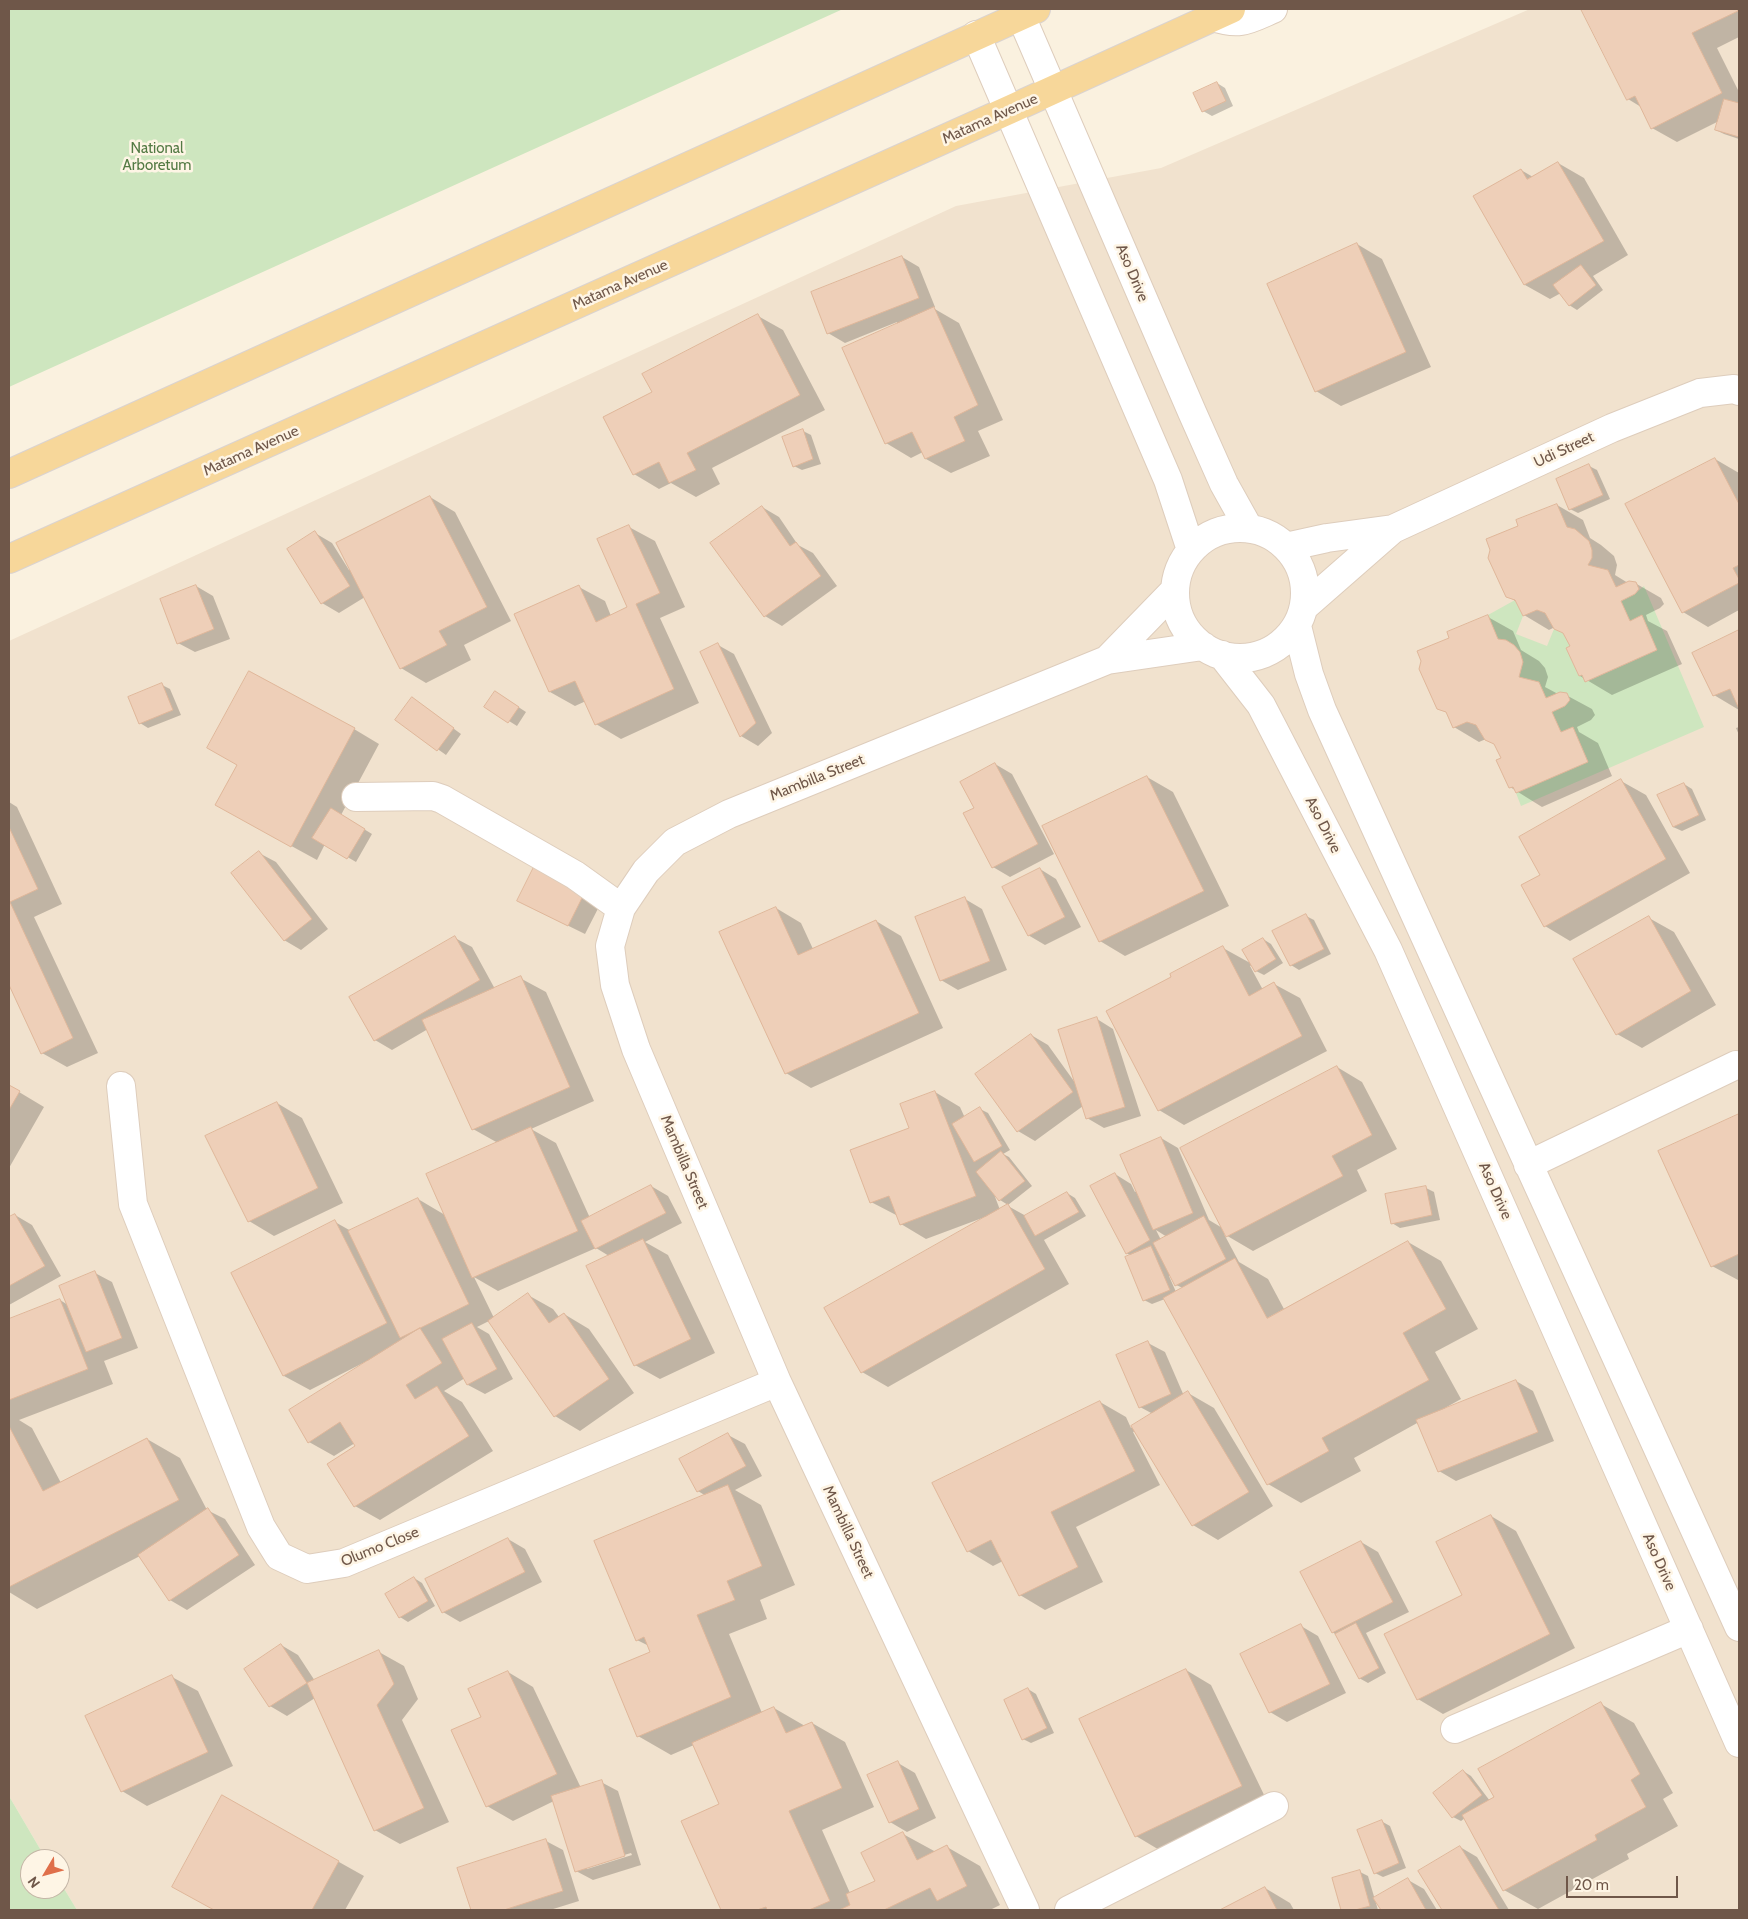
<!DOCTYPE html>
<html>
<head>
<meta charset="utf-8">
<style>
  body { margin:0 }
  #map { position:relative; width:1748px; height:1919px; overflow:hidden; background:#faf1df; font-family:Cabin,sans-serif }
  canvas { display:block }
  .frame { position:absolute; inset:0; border:10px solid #6f5749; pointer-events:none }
  .north { position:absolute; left:20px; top:1849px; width:50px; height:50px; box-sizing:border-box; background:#fef5e5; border:1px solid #c5b6a7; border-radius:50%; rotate:233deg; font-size:14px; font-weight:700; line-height:20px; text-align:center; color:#6f5749 }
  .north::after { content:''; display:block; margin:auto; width:18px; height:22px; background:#df6f4a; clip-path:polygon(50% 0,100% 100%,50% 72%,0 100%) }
  .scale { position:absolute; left:1566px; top:1876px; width:112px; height:22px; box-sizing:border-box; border:2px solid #6f5749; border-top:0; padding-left:6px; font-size:15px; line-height:18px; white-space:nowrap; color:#6f5749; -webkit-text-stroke:4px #fef5e5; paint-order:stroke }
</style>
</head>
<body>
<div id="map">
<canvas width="1748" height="1919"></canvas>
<div class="frame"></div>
<div class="north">N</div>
<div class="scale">20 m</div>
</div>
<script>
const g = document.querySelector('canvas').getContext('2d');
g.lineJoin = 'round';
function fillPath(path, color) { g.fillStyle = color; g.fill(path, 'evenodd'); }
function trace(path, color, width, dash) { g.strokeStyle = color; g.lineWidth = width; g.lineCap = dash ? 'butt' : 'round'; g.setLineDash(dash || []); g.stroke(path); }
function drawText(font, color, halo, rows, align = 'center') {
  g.font = font + ' Cabin,sans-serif'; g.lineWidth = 5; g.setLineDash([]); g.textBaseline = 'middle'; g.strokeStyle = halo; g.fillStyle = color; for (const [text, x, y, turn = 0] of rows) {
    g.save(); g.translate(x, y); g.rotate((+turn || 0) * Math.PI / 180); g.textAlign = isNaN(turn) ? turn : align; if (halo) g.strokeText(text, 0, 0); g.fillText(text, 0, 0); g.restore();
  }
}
const residential = new Path2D(`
  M1530,9H1739V1910H77L60,1882V1859H46L9,1796V641L956,206L1161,168Z`);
const green = new Path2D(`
  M9,9H843L9,387Z
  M1644,586L1704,727L1521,806L1516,793L1588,761L1573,728L1561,732L1552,712L1565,706L1570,700L1546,698L1539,682L1519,677C1527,658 1517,642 1498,639L1488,615L1515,600L1523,616L1516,634L1547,646L1554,629L1563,633L1570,646L1566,648L1579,676L1582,675L1586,682L1657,650L1642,616L1630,621L1621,601L1635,594Z
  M9,1796L46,1859H30V1889H60V1882L77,1910H9Z`);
const shadow = new Path2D(`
  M1582,9H1739V37L1717,48L1739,92V139L1724,134L1716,130L1719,121L1677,142L1652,128L1641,107L1628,99Z
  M1217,83L1225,88L1233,106L1212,116L1203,111Z
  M1558,163L1584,178L1628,255L1593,276L1603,290L1577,310L1569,305L1561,293L1550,299L1525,285L1475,196L1521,170L1533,177Z
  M1357,244L1382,259L1431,367L1341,406L1316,391Z
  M902,257L919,267L935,307L933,308L959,323L1003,420L978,431L990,456L951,473L926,459L923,452L911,458L886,443L897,322L845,343L828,333Z
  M758,316L783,330L825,410L712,468L720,484L696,497L671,483L659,489L634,474L604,418L653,392Z
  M803,431L811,435L821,464L802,470L794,466Z
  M1715,459L1739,473V610L1708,627L1683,612Z
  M1589,466L1597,470L1610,499L1578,513L1570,509Z
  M430,497L455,512L511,621L464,645L471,660L426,683L401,668L365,597L339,613L322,603L315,533L332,543L349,570Z
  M1557,505L1583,520L1590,538L1601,545L1614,556L1617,565L1615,575L1628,583H1635L1661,598L1664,604L1660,608L1646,615L1648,621L1667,631L1682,664L1612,695L1580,676L1571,647L1564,633L1555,627L1549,630L1524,615L1517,602L1507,596L1520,527Z
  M762,507L779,517L798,545L813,553L837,586L782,626L765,616Z
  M629,527L655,541L685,607L660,618L699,703L621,739L596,724L586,701L575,706L550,692L579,587L605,601L611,616L629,608Z
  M196,586L213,596L230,639L195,652L178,643Z
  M1488,617L1513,631L1521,650L1539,661L1545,668L1548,677L1545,687L1558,694L1566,695L1592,709L1595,715L1591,720L1577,727L1579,732L1598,743L1612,776L1542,807L1510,787L1502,759L1496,744L1486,739L1479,742L1454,727L1448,713L1438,708L1450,639Z
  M1739,631V710L1714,695L1693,654Z
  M718,645L734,654L772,733L758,746L741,736L701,653Z
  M162,685L170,689L181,715L148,728L140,723Z
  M503,697L526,712L517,726L485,706Z
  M420,704L461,734L446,755L397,720Z
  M1739,727V735L1736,728Z
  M354,729L379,744L341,815L372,834L356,862L325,844L317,860L242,819Z
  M995,764L1012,774L1054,854L1010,877L993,867L976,809Z
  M1147,777L1173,792L1229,906L1125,956L1100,941Z
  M1621,781L1646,795L1690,873L1570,941L1545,926L1542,875Z
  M1684,784L1692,789L1706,820L1682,831L1673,827Z
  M9,802L17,807L62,904L34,917L98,1053L67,1067L42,1053L9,982Z
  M259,853L276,862L328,929L301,950L284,940Z
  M539,859L606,893L585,934L536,910Z
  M1040,869L1056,879L1081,927L1045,945L1028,935Z
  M965,899L982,909L1007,970L958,990L941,980Z
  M776,908L801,923L813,949L876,921L901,936L943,1028L811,1088L786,1073Z
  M1306,916L1314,920L1331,954L1299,970L1291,965Z
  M1649,918L1674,932L1716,1005L1642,1048L1617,1034Z
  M455,938L472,947L495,989L520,978L546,992L594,1101L531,1129L556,1143L590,1218L651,1186L668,1196L682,1223L645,1242L668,1255L715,1353L660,1379L635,1365L609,1256L596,1248L498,1291L474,1277L494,1318L528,1295L553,1309L559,1317L564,1314L589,1329L634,1393L580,1431L555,1416L489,1321L477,1327L489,1334L513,1379L485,1394L468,1385L465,1378L444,1391L462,1402L493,1451L380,1520L355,1506L357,1446L355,1443L334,1456L309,1442L368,1362L367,1361L310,1390L284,1376L232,1274L335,1222L351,1231L418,1199L445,1215L498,1143L473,1129L428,1029L392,1050L375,1040Z
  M1263,939L1271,944L1283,963L1264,975L1256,971L1252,965L1250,966L1263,990L1274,984L1300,998L1327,1051L1184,1125L1159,1110L1173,978L1223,948L1252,964Z
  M1097,1019L1113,1029L1141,1116L1104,1128L1087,1118L1083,1106L1035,1141L1018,1131L1031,1035L1048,1045L1076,1084Z
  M1337,1067L1362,1082L1397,1149L1357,1170L1367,1191L1253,1251L1224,1234L1239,1262L1268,1279L1284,1309L1408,1242L1441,1261L1478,1329L1435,1352L1461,1399L1445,1408L1446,1410L1516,1381L1533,1391L1554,1441L1456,1481L1439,1471L1419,1422L1354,1458L1361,1471L1301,1503L1268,1484L1165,1299L1152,1304L1144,1300L1132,1256L1126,1253L1115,1174L1131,1184L1135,1192L1137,1191L1161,1138L1178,1148L1209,1220L1224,1229ZM1156,1230L1167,1237L1161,1240ZM1171,1275L1176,1285L1183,1288L1176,1292L1169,1276Z
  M9,1086L44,1107L9,1168Z
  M935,1092L960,1107L965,1118L980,1109L988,1113L1010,1150L1003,1154L1009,1157L1032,1186L1008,1205L1000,1200L994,1194L1000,1210L1008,1206L1026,1216L1067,1193L1075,1198L1086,1216L1044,1240L1069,1284L888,1387L862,1372L986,1218L985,1217L926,1239L901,1224L898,1216L871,1202L911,1129Z
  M277,1103L302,1118L343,1203L274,1236L249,1221Z
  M1739,1116V1280H1738L1712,1266L1660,1151Z
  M1426,1188L1434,1192L1440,1220L1400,1228L1392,1223Z
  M15,1215L32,1225L61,1276L9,1305V1219Z
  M95,1273L112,1282L138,1348L104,1361L113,1384L19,1420L32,1428L61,1483L147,1439L180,1458L207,1510L225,1519L255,1565L187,1610L170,1600L140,1556L37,1609L9,1592V1321L60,1300L68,1305Z
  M1148,1343L1165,1352L1184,1396L1188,1393L1214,1408L1273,1506L1218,1540L1193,1525L1135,1431L1133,1432L1160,1485L1076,1527L1103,1582L1045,1610L1020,1595L1003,1561L993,1566L968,1551L1100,1402L1126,1417L1131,1428L1153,1414L1140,1407Z
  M728,1435L745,1444L762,1476L735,1490L761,1505L795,1585L760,1600L767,1619L729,1634L762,1713L774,1708L805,1726L812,1723L845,1742L874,1807L822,1830L850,1893L877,1881L903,1834L936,1852L947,1847L980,1866L1000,1905L990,1910H723L683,1821L721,1804L694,1745L671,1755L638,1736L652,1653L649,1646L637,1640L706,1496L698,1491Z
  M1491,1516L1516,1531L1575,1648L1443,1714L1418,1699L1464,1596Z
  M508,1539L525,1549L542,1582L460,1622L443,1612Z
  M1361,1542L1378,1552L1409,1612L1366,1633L1386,1673L1368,1683L1359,1678L1337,1635L1332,1632Z
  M414,1578L422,1583L435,1606L408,1622L400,1617Z
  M1301,1626L1318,1636L1346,1693L1287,1722L1270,1712Z
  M281,1645L298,1655L315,1681L379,1652L404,1666L418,1699L402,1720L449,1822L400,1844L375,1830L315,1698L287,1716L270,1706L245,1669Z
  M1186,1670L1211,1685L1267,1801L1161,1851L1136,1836Z
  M508,1672L533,1687L581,1788L601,1782L618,1791L641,1865L593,1880L576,1871L554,1801L513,1821L487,1806L483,1717ZM631,1853L632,1855L587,1869V1866Z
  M172,1677L198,1691L233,1766L147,1806L122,1791Z
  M1028,1689L1036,1694L1054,1733L1031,1743L1023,1739Z
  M1601,1704L1634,1723L1673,1793L1663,1799L1678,1826L1627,1854L1629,1859L1538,1909L1504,1890L1465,1818L1461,1821L1453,1817L1463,1771L1471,1776L1490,1801Z
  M898,1763L915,1773L936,1818L907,1832L890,1822Z
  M223,1797L364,1876L345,1910H215L173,1886Z
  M1381,1821L1390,1826L1406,1868L1383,1877L1375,1873Z
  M546,1841L563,1850L579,1901L550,1910H472L459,1868Z
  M1460,1847L1477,1857L1509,1910H1443L1420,1871Z
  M1360,1872L1368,1876L1378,1910H1342L1333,1879Z
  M1408,1880L1424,1889L1437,1910H1382L1375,1898Z
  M1265,1888L1290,1903L1294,1910H1223Z`);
const building = new Path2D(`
  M1581,9H1737L1738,11L1692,33L1722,93L1651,129L1635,96L1627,100Z
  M1217,82L1226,101L1202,112L1193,93Z
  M1724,99L1739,103V137L1715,130Z
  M1558,162L1604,241L1524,285L1473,196L1521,169L1527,179Z
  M1357,243L1406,352L1315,392L1267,284Z
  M902,256L919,298L827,334L811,292Z
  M1581,265L1596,285L1569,306L1553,285Z
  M934,307L978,405L954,417L965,441L925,459L912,432L885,444L842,348Z
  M758,314L800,395L687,453L696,470L669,483L659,462L633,475L603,417L652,392L642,374Z
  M803,429L813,459L793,467L782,437Z
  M1715,458L1739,504V565L1733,568L1739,579V583L1682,613L1625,504Z
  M1589,464L1603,495L1569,510L1556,479Z
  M430,496L487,607L439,631L447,645L400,669L336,543Z
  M1557,504L1567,527L1575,529L1589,541L1592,550V558L1588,565L1608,570L1616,587L1629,581L1636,582L1639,589L1635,594L1621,601L1630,621L1642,615L1657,650L1585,682L1582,675L1579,676L1566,648L1570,646L1563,633L1554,629L1545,613L1537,610L1523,616L1515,600L1506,597L1488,558L1490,550L1486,539L1518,526L1516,520Z
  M762,506L790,546L796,542L821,576L764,617L710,543Z
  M629,525L660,593L636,604L674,689L595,725L575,681L549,692L514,614L579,585L596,622L627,607L597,539Z
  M315,531L350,586L321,604L287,549Z
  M196,585L214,629L177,644L160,599Z
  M1488,615L1498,639L1506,640L1514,645L1520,652L1523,662L1519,677L1539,682L1546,698L1560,692L1567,693L1570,700L1565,706L1552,712L1561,732L1573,727L1588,762L1516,793L1513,787L1509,788L1496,760L1501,758L1494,744L1485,740L1476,725L1467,722L1453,728L1446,712L1437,709L1419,669L1421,661L1417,651L1449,638L1447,632Z
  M1739,630V709L1730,689L1713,696L1692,653Z
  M718,643L756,723L740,737L700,652Z
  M249,671L355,728L291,847L215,805L237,765L207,748Z
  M162,683L173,710L139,724L128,697Z
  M495,691L519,707L508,723L484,707Z
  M412,697L454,728L437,751L395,720Z
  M995,763L1038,844L992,868L963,813L974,808L960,782Z
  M1147,776L1204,891L1099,942L1042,826Z
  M1621,779L1666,859L1544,927L1521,885L1540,875L1519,837Z
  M1684,783L1699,815L1673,827L1657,795Z
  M331,808L365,829L347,859L312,838Z
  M9,827L38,889L10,902L73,1038L41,1054L9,985Z
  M259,851L312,919L284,941L231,873Z
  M539,857L590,882L568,926L517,901Z
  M1040,868L1065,917L1028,936L1002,887Z
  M965,897L990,961L940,981L915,917Z
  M776,907L798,955L876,920L919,1013L785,1074L719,932Z
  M1306,914L1324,949L1290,966L1272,931Z
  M1649,916L1691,991L1616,1035L1573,959Z
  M455,936L480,980L374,1041L349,997Z
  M1263,938L1276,959L1255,972L1242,950Z
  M1223,946L1249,996L1274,982L1302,1036L1158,1111L1106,1011L1171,977L1170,974Z
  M521,976L570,1087L472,1130L422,1020Z
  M1097,1017L1125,1107L1086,1119L1058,1030Z
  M1031,1034L1073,1092L1017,1132L975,1074Z
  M1337,1066L1372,1135L1332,1156L1343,1176L1226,1237L1180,1148Z
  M9,1085L20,1091L9,1110Z
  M935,1091L976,1196L900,1225L889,1196L870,1203L850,1150L909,1128L900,1104Z
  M277,1102L318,1188L248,1222L205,1136Z
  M980,1107L1002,1146L974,1162L952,1124Z
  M1739,1114V1254L1711,1267L1658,1151Z
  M531,1127L578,1231L472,1278L426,1174Z
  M1161,1137L1193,1213L1153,1230L1120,1155Z
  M1001,1151L1025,1181L999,1201L976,1172Z
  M1115,1173L1150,1240L1126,1254L1090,1186Z
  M651,1185L666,1213L595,1249L581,1221Z
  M1426,1186L1432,1215L1391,1224L1385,1194Z
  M1067,1192L1079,1212L1035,1236L1024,1216Z
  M418,1198L469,1304L400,1338L348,1231Z
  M1008,1204L1045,1269L861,1373L824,1308Z
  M15,1214L45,1266L9,1286V1217Z
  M1204,1216L1226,1259L1175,1286L1153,1243Z
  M335,1220L387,1323L283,1376L231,1273Z
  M643,1239L691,1339L634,1366L586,1266Z
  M1408,1241L1446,1309L1403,1333L1429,1380L1322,1438L1329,1451L1267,1485L1163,1298L1235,1258L1267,1318Z
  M1151,1246L1170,1290L1143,1301L1125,1257Z
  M95,1271L122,1338L86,1352L59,1286Z
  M528,1293L549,1323L564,1313L609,1379L554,1417L488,1321Z
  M60,1299L88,1369L9,1400V1319Z
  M472,1323L497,1369L467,1385L442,1339Z
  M420,1328L442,1363L406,1385L415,1399L437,1386L469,1436L354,1507L327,1464L355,1446L340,1422L308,1443L289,1410Z
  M1148,1341L1171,1394L1139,1408L1116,1355Z
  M1516,1380L1538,1432L1438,1472L1416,1420Z
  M1188,1391L1249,1492L1192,1526L1131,1426Z
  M1100,1401L1135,1471L1051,1512L1078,1567L1019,1596L991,1540L967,1552L932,1483Z
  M9,1426L43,1491L147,1438L179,1500L9,1587Z
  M728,1433L746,1466L697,1492L679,1459Z
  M728,1485L762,1566L727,1581L735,1600L697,1615L731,1697L637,1737L609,1669L650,1652L644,1637L636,1641L594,1541Z
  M208,1508L239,1555L169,1601L138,1555Z
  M1491,1515L1550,1634L1417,1700L1384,1634L1462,1595L1436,1542Z
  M508,1538L525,1572L442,1613L425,1579Z
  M1361,1541L1393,1602L1332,1633L1300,1572Z
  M414,1577L428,1601L399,1618L385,1594Z
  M1356,1623L1379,1668L1359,1679L1335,1634Z
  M1301,1624L1330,1684L1269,1713L1240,1654Z
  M281,1644L307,1683L269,1707L244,1669Z
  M379,1650L394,1684L377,1705L424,1808L374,1831L307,1683Z
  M1186,1669L1242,1786L1135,1837L1079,1719Z
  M508,1671L557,1774L486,1807L451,1730L481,1717L468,1689Z
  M172,1675L208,1752L121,1792L85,1716Z
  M1028,1688L1047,1728L1022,1740L1004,1700Z
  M1601,1702L1640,1774L1631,1780L1646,1807L1595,1835L1597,1840L1503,1891L1462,1815L1494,1797L1478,1769Z
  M774,1707L786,1733L812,1722L842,1788L789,1811L830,1901L809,1910H767L766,1907L757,1910H721L681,1821L719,1804L692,1743Z
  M898,1761L919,1809L889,1823L867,1775Z
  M1463,1770L1482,1795L1452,1818L1433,1793Z
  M602,1780L625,1856L575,1872L551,1796Z
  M222,1795L339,1861L312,1910H214L172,1887Z
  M1382,1820L1399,1863L1374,1874L1357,1830Z
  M903,1832L917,1860L947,1845L967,1886L937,1901L930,1888L884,1910H839L850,1905L846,1894L875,1881L861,1853Z
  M546,1839L563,1891L504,1910H471L457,1868Z
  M1460,1846L1499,1910H1442L1418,1871Z
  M1360,1870L1370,1906L1355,1910H1341L1332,1878Z
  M1408,1878L1426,1910H1381L1373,1898Z
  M1265,1887L1277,1910H1220Z`);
const minor = new Path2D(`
  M1021,16L1192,412L1224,484L1248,527
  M1213,17C1240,26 1248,20 1273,9
  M976,35L1168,480L1191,550
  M1175 593a65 65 0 1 1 130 0a65 65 0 1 1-130 0Z
  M1286,547L1327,538L1393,529L1612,428L1700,393L1734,389L1739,391
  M1305,606L1393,529
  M1297,626L1309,674L1322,710L1739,1627
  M1222,655L1261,705L1388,950L1739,1743
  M1107,660L1175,590
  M356,797L433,796L442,799L575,875L621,908
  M121,1086L133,1204L261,1527L279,1556L307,1569L344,1563L777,1382
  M1528,1165L1736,1065
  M1455,1729L1689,1629
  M1025,1910L777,1382L636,1049L615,985L610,946L621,908L646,871L675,842L729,814L1107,660L1203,646
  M1069,1910L1274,1806`);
const major = new Path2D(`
  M9,474L1036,9
  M9,559L1009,110L1231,9`);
const streetNames = [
  ["Matama Avenue",990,119,-24],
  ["Aso Drive",1132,273,67],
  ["Matama Avenue",620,285,-24],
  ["Udi Street",1564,450,-25],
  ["Matama Avenue",251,451,-24],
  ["Mambilla Street",817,778,-22],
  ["Aso Drive",1323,825,63],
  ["Mambilla Street",684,1162,67],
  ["Aso Drive",1495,1191,66],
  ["Mambilla Street",848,1532,65],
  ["Olumo Close",380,1547,-22],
  ["Aso Drive",1659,1562,66]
];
const parkNames = [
  ["National",157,149],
  ["Arboretum",157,166]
];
fillPath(residential, '#f1e2ce');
fillPath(green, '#cee6bf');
fillPath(shadow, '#0003');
fillPath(building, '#eecfb8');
trace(building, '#e0b79a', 1);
trace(minor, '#decdbc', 30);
trace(major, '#dad3d0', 30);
trace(minor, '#fff', 28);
trace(major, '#f7d79a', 28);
drawText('15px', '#6f5749', '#fef5e5', streetNames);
drawText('15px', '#537a44', '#fef5e5', parkNames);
</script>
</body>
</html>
